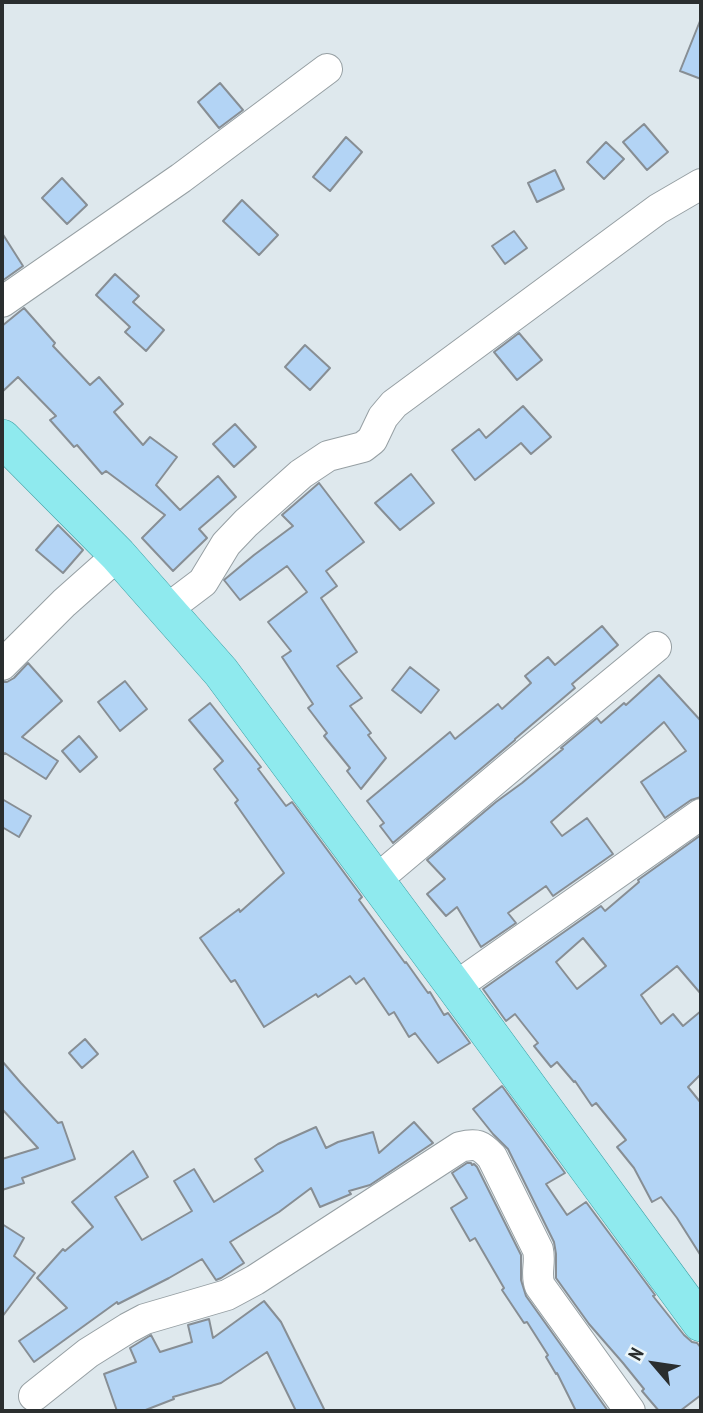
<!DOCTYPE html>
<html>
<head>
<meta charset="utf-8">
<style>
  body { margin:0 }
  #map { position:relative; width:703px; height:1413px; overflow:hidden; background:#dee8ed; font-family:"PT Sans Narrow",sans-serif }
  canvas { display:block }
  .frame { position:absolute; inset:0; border:4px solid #2a2e2f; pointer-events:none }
  .north { position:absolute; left:619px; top:1329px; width:70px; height:70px; -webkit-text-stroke:5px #ebf6fa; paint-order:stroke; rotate:299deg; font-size:19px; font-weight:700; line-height:28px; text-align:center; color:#2a2e2f }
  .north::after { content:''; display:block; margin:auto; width:24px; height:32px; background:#2a2e2f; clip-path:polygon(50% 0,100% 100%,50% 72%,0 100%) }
</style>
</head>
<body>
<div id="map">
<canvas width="703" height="1413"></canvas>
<div class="frame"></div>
<div class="north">N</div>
</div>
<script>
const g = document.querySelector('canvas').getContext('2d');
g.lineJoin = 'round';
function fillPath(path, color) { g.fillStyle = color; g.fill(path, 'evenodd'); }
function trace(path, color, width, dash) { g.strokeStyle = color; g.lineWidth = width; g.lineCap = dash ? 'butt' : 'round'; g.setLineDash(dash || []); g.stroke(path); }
const building = new Path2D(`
  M700,21H701V79L680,71Z
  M220,83L243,110L219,128L198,102Z
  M644,124L668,152L647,170L623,142Z
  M346,137L362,152L330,191L313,177Z
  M606,142L624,159L604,179L587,162Z
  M555,170L564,189L537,202L528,183Z
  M62,178L87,205L67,224L42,198Z
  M242,200L278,235L259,255L223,221Z
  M514,231L527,248L505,264L492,246Z
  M2,233L23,266L2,281Z
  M115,274L139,296L133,302L164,330L146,351L125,332L130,327L96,295Z
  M24,308L55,343L53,346L90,385L99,377L123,404L114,412L143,445L150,437L177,457L156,485L180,510L218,476L236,497L199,529L207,538L173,571L142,538L165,515L106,471L102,474L77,445L74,447L50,420L56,416L18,377L2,392V326Z
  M519,333L542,360L517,380L494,352Z
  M305,345L330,368L310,390L285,367Z
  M523,406L551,437L531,454L521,443L475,480L452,450L479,429L486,438Z
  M235,424L256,447L234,467L213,444Z
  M411,474L434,503L400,530L375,503Z
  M319,483L364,542L326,571L337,586L321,598L357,652L337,666L362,698L350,706L371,733L368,735L386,758L361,789L347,771L350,768L324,736L327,733L308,708L313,704L282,657L291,651L268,622L307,592L287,566L240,600L224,580L254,555L293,526L282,515Z
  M58,525L83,550L63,573L36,550Z
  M602,626L618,645L572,684L575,688L515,739V740L393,843L380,826L384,823L367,801L450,732L455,739L498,704L502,709L531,683L525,676L548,657L555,665Z
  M28,663L62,701L22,737L58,761L46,779L5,753L2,756V682H7L14,678Z
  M410,667L439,690L421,713L392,690Z
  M659,675L701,721V797L691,800L665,818L641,782L686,751L664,722L551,822L562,836L587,818L613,854L553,896L546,886L508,913L516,923L481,947L457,907L446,916L427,894L445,879L427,860L496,802L522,783L563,749L561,748L597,718L601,723L624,703L626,705Z
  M125,681L147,709L120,731L98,702Z
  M210,703L261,767L258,769L286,806L292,802L362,897L359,900L405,963L406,962L428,993L430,992L444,1015L448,1013L470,1043L438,1063L415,1033L409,1037L394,1012L389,1015L364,978L356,984L350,976L318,997L316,994L264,1027L235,980L231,982L200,938L239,909L240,912L284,873L235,803L238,800L214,769L223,761L189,720Z
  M79,736L97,757L80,772L62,751Z
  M2,799L31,816L19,837L2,827Z
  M701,835V994L677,966L641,995L661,1024L673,1014L683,1026L701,1011V1074L688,1087L701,1103V1256L677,1218L661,1197L652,1202L634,1168L617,1147L626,1140L596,1103L592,1106L575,1081L574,1082L557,1062L551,1067L534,1046L538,1043L515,1014L506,1021L483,989L601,906L605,911L639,882L638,880ZM583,938L606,966L577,989L556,962Z
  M85,1039L98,1054L82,1068L69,1053Z
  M2,1061L21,1083L58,1123L62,1122L75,1159L22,1178L24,1183L2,1190V1159L38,1148L2,1109Z
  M502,1086L565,1173L546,1184L567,1215L586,1202L655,1295L653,1296L684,1335L692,1342L697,1343L701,1348V1395L680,1411H659L642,1391L644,1389L623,1363L589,1324L556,1278V1254L554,1242L508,1149L493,1134L473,1109Z
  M414,1122L433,1143L370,1185L349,1191L351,1194L320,1207L311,1188L279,1212L230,1242L244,1263L221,1278L216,1280L202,1259L169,1278L118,1304L117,1302L34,1362L19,1341L67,1308L37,1278L63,1249L65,1251L93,1227L72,1202L133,1151L148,1177L115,1197L142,1240L192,1211L174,1181L194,1169L214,1202L263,1171L255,1159L278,1144L316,1127L326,1148L338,1142L373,1132L379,1153Z
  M467,1163H471L472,1165L474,1164L477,1167L521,1255V1280L526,1296L608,1411H576L557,1373L556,1374L546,1357L548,1355L527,1322L524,1323L502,1290L504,1288L475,1238L470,1241L451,1208L467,1198L452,1173Z
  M2,1224L24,1238L14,1256L35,1273L2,1317Z
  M264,1301L281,1322L325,1411H296L267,1352L221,1383L173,1397L174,1399L143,1411H117L104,1374L136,1362L130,1348L151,1335L160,1352L192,1342L188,1325L209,1319L213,1338Z`);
const minor = new Path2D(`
  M2,302L181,178L327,69
  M166,610L203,582L226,544L246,523L301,474L328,456L363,447L372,440L383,417L394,404L658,209L701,184
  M2,665L64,603L118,555
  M375,881L514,764L656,647
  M455,987L701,814
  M34,1396L88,1353L128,1328L145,1319L227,1295L255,1280L460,1147C477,1143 481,1145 492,1157L538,1250C541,1263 535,1274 540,1286L630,1411`);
const major = new Path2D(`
  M2,438L118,555L221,672L455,987L701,1323`);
fillPath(building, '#b3d4f5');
trace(building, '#878e94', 2);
trace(minor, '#969fa3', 32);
trace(major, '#3b9fa4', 38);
trace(minor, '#fff', 30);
trace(major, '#8feaee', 37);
</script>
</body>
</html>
